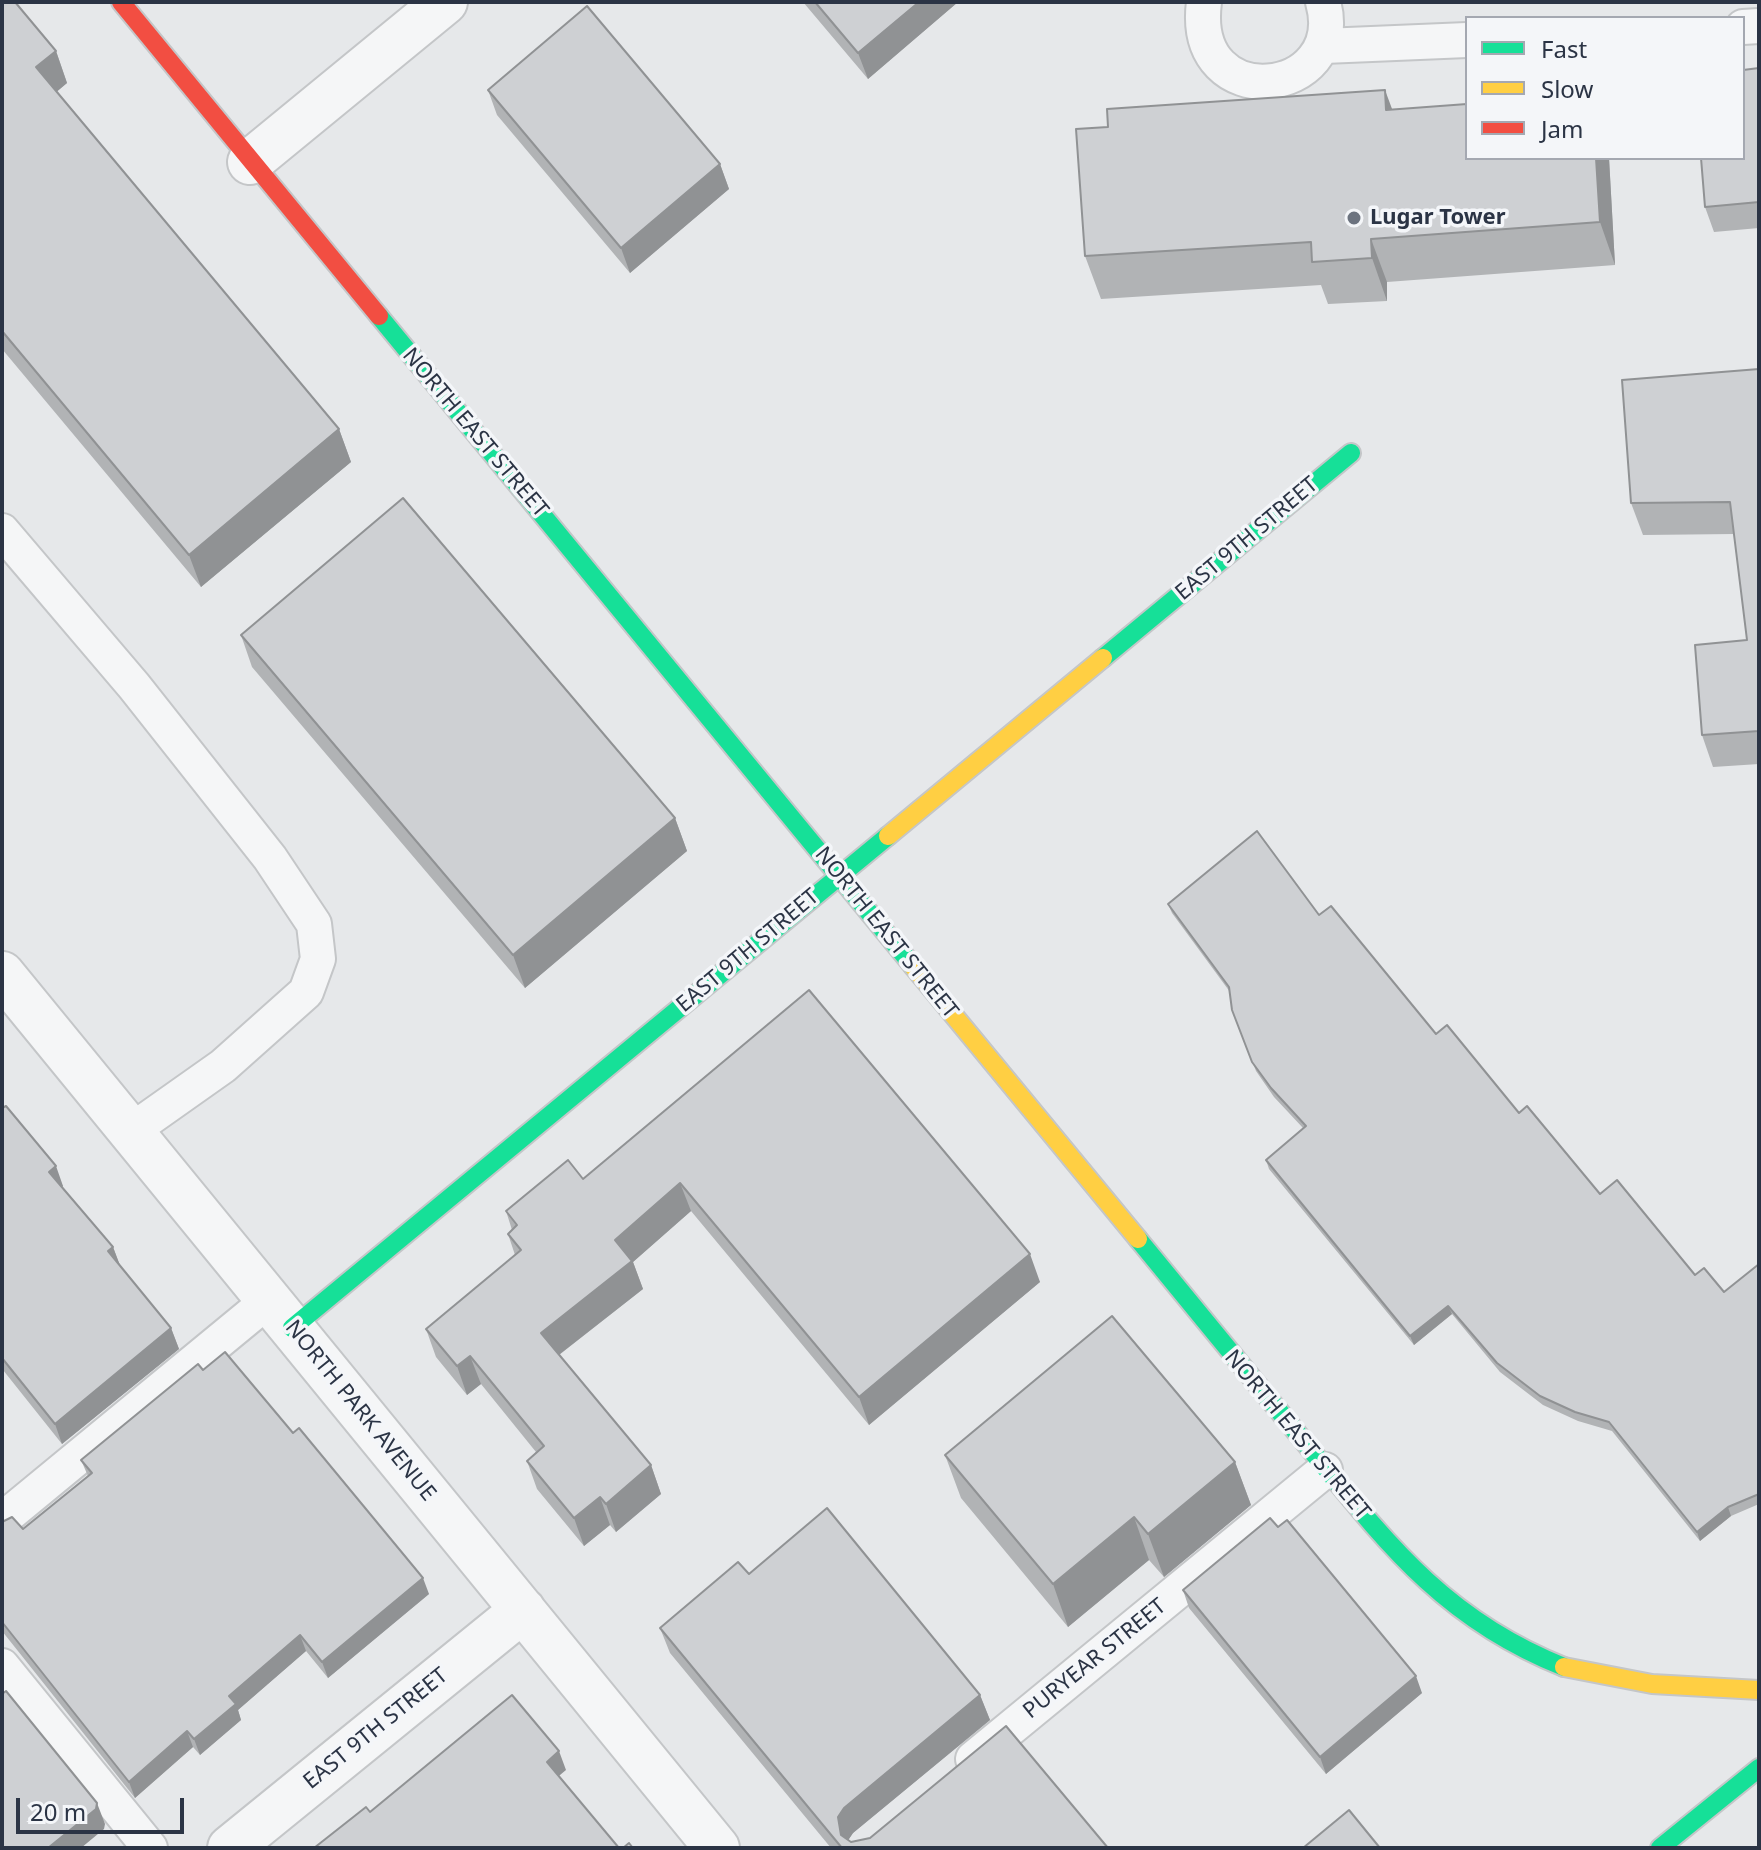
<!DOCTYPE html>
<html>
<head>
<meta charset="utf-8">
<style>
  body { margin:0 }
  #map { position:relative; width:1761px; height:1850px; overflow:hidden; background:#e6e8ea; font-family:"Noto Sans",sans-serif }
  canvas { display:block }
  .frame { position:absolute; inset:0; border:4px solid #2b3445; pointer-events:none }
  .legend { position:absolute; left:1465px; top:16px; width:280px; height:144px; box-sizing:border-box; background:#f4f6f9; border:2px solid #a4a8b1; margin:0; padding:10px 14px; list-style:none; font-size:24px; color:#2b3445 }
  .legend li { display:flex; align-items:center; gap:16px; height:40px }
  .legend b { width:40px; border:2px solid #a4a8b1 }
  .scale { position:absolute; left:16px; top:1798px; width:168px; height:36px; box-sizing:border-box; border:4px solid #2b3445; border-top:0; padding-left:10px; font-size:24px; line-height:28px; white-space:nowrap; color:#2b3445; -webkit-text-stroke:6px #f4f6f9; paint-order:stroke }
</style>
</head>
<body>
<div id="map">
<canvas width="1761" height="1850"></canvas>
<div class="frame"></div>
<ul class="legend">
<li><b style="height:10px;background:#16e098"></b>Fast</li>
<li><b style="height:10px;background:#ffcf43"></b>Slow</li>
<li><b style="height:10px;background:#f24e42"></b>Jam</li>
</ul>
<div class="scale">20 m</div>
</div>
<script>
const g = document.querySelector('canvas').getContext('2d');
g.lineJoin = 'round';
function trace(path, color, width, dash) { g.strokeStyle = color; g.lineWidth = width; g.lineCap = dash ? 'butt' : 'round'; g.setLineDash(dash || []); g.stroke(path); }
function fillPath(path, color) { g.fillStyle = color; g.fill(path, 'evenodd'); }
function drawText(font, color, halo, rows, align = 'center') {
  g.font = font + ' "Noto Sans",sans-serif'; g.lineWidth = 7; g.setLineDash([]); g.textBaseline = 'middle'; g.strokeStyle = halo; g.fillStyle = color; for (const [text, x, y, turn = 0] of rows) {
    g.save(); g.translate(x, y); g.rotate((+turn || 0) * Math.PI / 180); g.textAlign = isNaN(turn) ? turn : align; if (halo) g.strokeText(text, 0, 0); g.fillText(text, 0, 0); g.restore();
  }
}
const lane = new Path2D(`
  M1204,2C1189,118 1350,98 1323,2
  M1743,27L1759,26
  M1324,46L1467,40
  M2,531L134,686L270,858L314,924L318,959L306,992L223,1066L131,1131
  M2,1520L269,1300
  M2,1666L150,1848
  M973,1759L1325,1470`);
const street = new Path2D(`
  M250,162L445,2
  M2,974L717,1848
  M230,1848L523,1610`);
const fast = new Path2D(`
  M379,316L913,966
  M1103,658L1351,453
  M1138,1239C1191,1304 1244,1368 1297,1433C1380,1534 1438,1617 1564,1667
  M292,1328L888,836
  M1660,1848L1759,1768`);
const slow = new Path2D(`
  M888,836L1103,658
  M913,966L1138,1239
  M1564,1667L1652,1684L1759,1690`);
const jam = new Path2D(`
  M121,2L379,316`);
const wall = new Path2D(`
  M2,2L56,51L67,83L56,92L339,429L351,462L201,587L2,349Z
  M803,2H958L868,79Z
  M1759,68V228L1714,232L1705,207Z
  M488,90L720,164L729,189L630,273L497,115Z
  M1392,110L1609,158L1615,265L1387,282V301L1328,304L1321,285L1101,299L1085,256Z
  M1759,369V764L1713,767L1702,735L1747,640L1734,534L1643,535L1631,503Z
  M241,635L675,818L687,851L525,988L252,667Z
  M1168,904L1319,915L1436,1034L1519,1113L1600,1194L1695,1275L1724,1292L1759,1264V1504L1731,1516L1700,1541L1612,1431L1578,1421L1543,1405L1500,1372L1452,1314L1414,1345L1269,1169L1266,1160L1303,1128L1274,1097L1256,1071L1232,1010L1230,992L1172,913Z
  M809,990L1040,1282L869,1425L691,1211L633,1262L643,1289L559,1355L651,1465L661,1494L616,1532L610,1525L584,1546L537,1489L527,1461L536,1452L481,1384L467,1395L436,1357L426,1329L515,1255L508,1234L512,1230L506,1211L583,1179Z
  M2,1108L63,1186L62,1187L113,1247L120,1266L171,1328L179,1349L62,1444L3,1370L2,1371Z
  M203,1370L429,1594L328,1678L306,1651L238,1710L241,1720L200,1755L193,1747L135,1798L2,1631V1522L23,1529L88,1476L81,1460Z
  M945,1455L1235,1462L1251,1505L1164,1577L1149,1560L1068,1627L961,1498Z
  M749,1574L980,1695L990,1720L853,1833L848,1840L851,1842L1108,1848H831L670,1653L660,1628Z
  M1183,1590L1422,1693L1326,1774L1189,1608Z`);
const shadedWall = new Path2D(`
  M919,2H958L868,79L858,53Z
  M56,51L67,83L47,100L36,67Z
  M1385,90L1401,133L1386,110Z
  M1596,158H1609L1615,265L1600,222Z
  M720,164L729,189L630,273L621,248Z
  M1371,239L1387,282V301L1372,258Z
  M339,429L351,462L201,587L189,555Z
  M675,818L687,851L525,988L513,955Z
  M56,1166L63,1186L56,1192L49,1172Z
  M680,1183L691,1211L633,1262L643,1289L551,1361L541,1333L615,1240Z
  M113,1247L121,1268L108,1251Z
  M1030,1254L1040,1282L869,1425L859,1397Z
  M1448,1306L1452,1314L1414,1345L1410,1336Z
  M171,1328L179,1349L62,1444L55,1424Z
  M470,1356L481,1384L467,1395L457,1366Z
  M1235,1462L1251,1505L1164,1577L1148,1534Z
  M651,1465L661,1494L616,1532L606,1504Z
  M600,1497L610,1525L584,1546L574,1518Z
  M1728,1507L1731,1516L1700,1541L1697,1532Z
  M1134,1517L1149,1560L1068,1627L1053,1584Z
  M423,1578L429,1594L328,1678L322,1662Z
  M300,1635L306,1651L238,1710L241,1720L200,1755L194,1739L229,1696Z
  M1416,1676L1422,1693L1326,1774L1320,1757Z
  M980,1695L990,1720L853,1833L847,1842L841,1835L838,1817L844,1808Z
  M187,1731L193,1747L135,1798L129,1782Z
  M559,1751L566,1770L554,1780L547,1762Z
  M97,1803L105,1824L104,1829L81,1848H48Z`);
const building = new Path2D(`
  M2,2H15L56,51L36,67L339,429L189,555L2,331Z
  M815,2H919L858,53Z
  M587,6L720,164L621,248L488,90Z
  M1759,68V202L1705,207L1701,158H1743V70Z
  M1385,90L1386,110L1467,104V158H1596L1600,222L1371,239L1372,258L1312,262L1311,242L1085,256L1076,129L1108,127L1107,109Z
  M1759,369V731L1702,735L1695,645L1747,640L1730,502L1631,503L1622,380Z
  M403,498L675,818L513,955L241,635Z
  M1257,831L1319,915L1331,906L1436,1034L1447,1025L1519,1113L1527,1106L1600,1194L1617,1180L1695,1275L1704,1268L1724,1292L1759,1264V1494L1728,1507L1697,1532L1609,1422L1575,1412L1540,1396L1497,1363L1448,1306L1410,1336L1266,1160L1306,1126L1271,1088L1252,1062L1232,1010L1229,987L1168,904Z
  M809,990L1030,1254L859,1397L680,1183L615,1240L632,1261L541,1333L651,1465L606,1504L600,1497L574,1518L527,1461L544,1446L470,1356L457,1366L426,1329L521,1250L508,1234L517,1225L506,1211L568,1160L583,1179Z
  M6,1106L56,1166L49,1172L113,1247L108,1251L171,1328L55,1424L2,1358V1108Z
  M1112,1316L1235,1462L1148,1534L1134,1517L1053,1584L945,1455Z
  M225,1352L293,1433L299,1428L423,1578L322,1662L300,1635L229,1696L236,1704L194,1739L187,1731L129,1782L2,1622V1522L12,1517L23,1529L92,1473L81,1460L198,1364L203,1370Z
  M827,1508L980,1695L844,1808L838,1817L841,1835L851,1842L870,1838L1006,1726L1108,1848H842L660,1628L738,1562L749,1574Z
  M1270,1518L1278,1527L1287,1520L1416,1676L1320,1757L1183,1590Z
  M6,1691L97,1803L96,1809L48,1848H2V1694Z
  M512,1695L559,1751L547,1762L619,1848H314L366,1807L370,1812Z
  M1349,1810L1380,1848H1303Z
  M629,1843L633,1848H623Z`);
const markers = [
  [1354,218,8,"#6c737f"]
];
const poiNames = [
  ["Lugar Tower",1370,218]
];
const streetNames = [
  ["NORTH EAST STREET",475,433,50],
  ["EAST 9TH STREET",1247,539,-40],
  ["NORTH EAST STREET",886,933,51],
  ["EAST 9TH STREET",748,951,-40],
  ["NORTH PARK AVENUE",360,1411,51],
  ["NORTH EAST STREET",1297,1435,50],
  ["PURYEAR STREET",1095,1659,-39],
  ["EAST 9TH STREET",376,1729,-39]
];
trace(lane, '#c4c6c8', 38);
trace(street, '#c4c6c8', 48);
trace(fast, '#c4c6c8', 22);
trace(slow, '#c4c6c8', 22);
trace(jam, '#c4c6c8', 22);
trace(lane, '#f5f6f7', 34);
trace(street, '#f5f6f7', 44);
trace(fast, '#16e098', 18);
trace(slow, '#ffcf43', 18);
trace(jam, '#f24e42', 18);
fillPath(wall, '#b1b3b5');
fillPath(shadedWall, '#909294');
fillPath(building, '#ced0d3');
trace(building, '#909294', 2);
for (const [x, y, r, color] of markers) { const dot = new Path2D(); dot.arc(x, y, r, 0, 2 * Math.PI); g.fillStyle = color; g.fill(dot); trace(dot, '#f4f6f9', 3); }
drawText('bold 22px', '#2b3445', '#f4f6f9', poiNames, 'left');
drawText('22px', '#2b3445', '#f4f6f9', streetNames);
</script>
</body>
</html>
